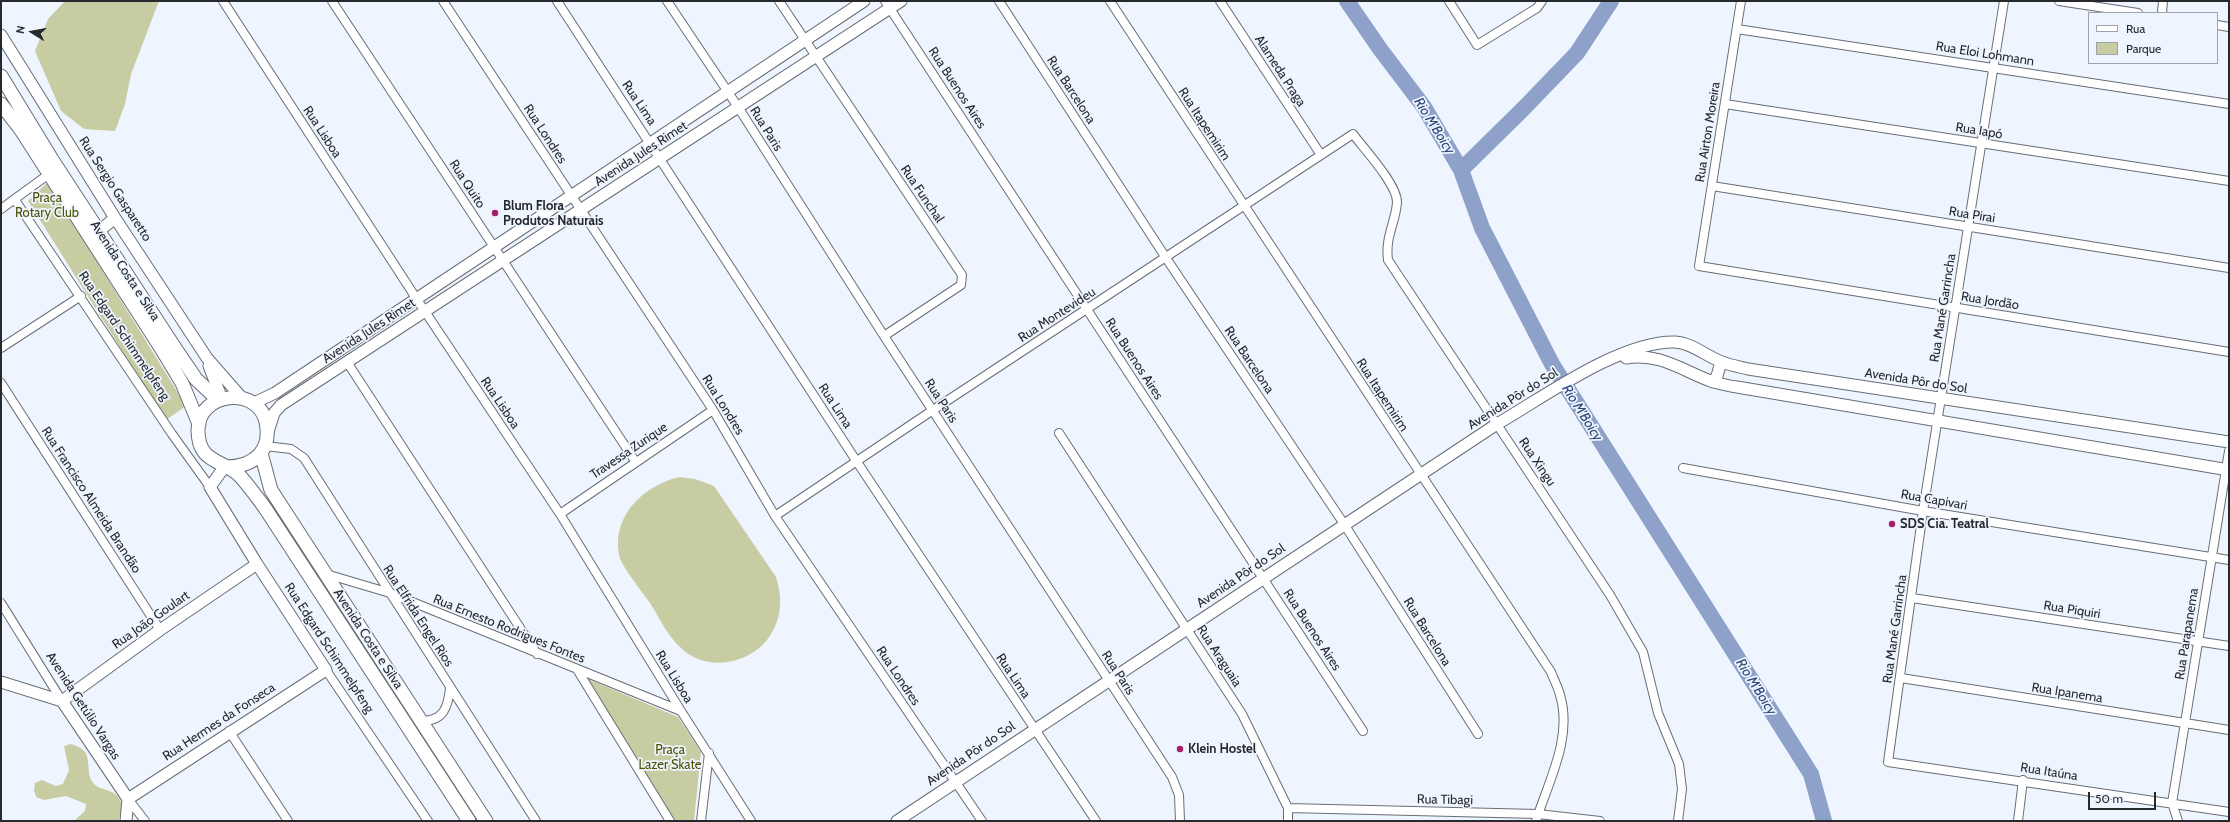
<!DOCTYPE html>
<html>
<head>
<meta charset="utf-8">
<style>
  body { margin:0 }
  #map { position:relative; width:2230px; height:822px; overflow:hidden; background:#eef5ff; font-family:Cabin,sans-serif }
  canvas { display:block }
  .frame { position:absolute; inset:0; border:2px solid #272a2d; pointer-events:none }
  .legend { position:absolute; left:2088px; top:12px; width:130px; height:52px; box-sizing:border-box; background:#eef5ff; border:1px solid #9ea4ab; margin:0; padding:5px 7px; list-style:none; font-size:12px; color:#272a2d }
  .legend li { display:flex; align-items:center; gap:8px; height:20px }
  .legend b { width:20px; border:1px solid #9ea4ab }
  .north { position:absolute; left:12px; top:12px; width:40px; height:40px; -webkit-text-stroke:3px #eef5ff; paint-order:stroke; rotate:281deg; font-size:11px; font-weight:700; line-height:16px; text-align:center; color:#272a2d }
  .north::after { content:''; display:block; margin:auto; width:14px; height:18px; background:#272a2d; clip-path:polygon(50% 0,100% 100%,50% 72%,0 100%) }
  .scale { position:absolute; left:2088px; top:792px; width:68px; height:18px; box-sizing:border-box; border:2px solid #272a2d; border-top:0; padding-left:5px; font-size:12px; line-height:14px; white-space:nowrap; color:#272a2d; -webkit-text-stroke:3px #eef5ff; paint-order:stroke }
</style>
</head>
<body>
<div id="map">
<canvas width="2230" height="822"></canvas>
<div class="frame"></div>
<ul class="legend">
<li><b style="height:5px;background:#fff"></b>Rua</li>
<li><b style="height:11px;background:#c7cca3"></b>Parque</li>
</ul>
<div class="north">N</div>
<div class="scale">50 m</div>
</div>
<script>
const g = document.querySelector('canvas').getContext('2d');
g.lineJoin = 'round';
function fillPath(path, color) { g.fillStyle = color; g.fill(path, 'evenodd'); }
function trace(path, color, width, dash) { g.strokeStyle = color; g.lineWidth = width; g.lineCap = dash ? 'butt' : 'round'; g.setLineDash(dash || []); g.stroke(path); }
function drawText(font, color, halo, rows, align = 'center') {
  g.font = font + ' Cabin,sans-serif'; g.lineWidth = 3.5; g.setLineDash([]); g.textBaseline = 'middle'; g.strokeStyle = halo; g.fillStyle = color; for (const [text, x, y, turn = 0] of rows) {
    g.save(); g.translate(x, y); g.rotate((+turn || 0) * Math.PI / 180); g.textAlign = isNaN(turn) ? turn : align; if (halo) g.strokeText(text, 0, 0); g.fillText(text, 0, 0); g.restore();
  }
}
const green = new Path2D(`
  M65,1H159L131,74L125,104L115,131L84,129L61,111L35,51L48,19Z
  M48,182L186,406L166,420L28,201Z
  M679,477L695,479L714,486L776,577C783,600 782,620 767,640C746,666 703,672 679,646C667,635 659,617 650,603C643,593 623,568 620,558C610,517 643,486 679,477Z
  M588,679L678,717L701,752L694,821H674Z
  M71,744C98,751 82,770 94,784C101,791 115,789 120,800C124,806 120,814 119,821H74L85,811L86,804L66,796L44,800L36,797L34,790L35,783L42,780L56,786L63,784L69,770L64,746Z`);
const river = new Path2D(`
  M1347,1L1380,49L1424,107L1461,170L1482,228L1552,364L1811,774L1824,821
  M1461,170L1524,108L1577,53L1611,1`);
const street = new Path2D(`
  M223,1L416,298L560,514L681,711L751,821
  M332,1L635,461
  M443,1L713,410L775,516L982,821
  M557,1L857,462L1096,821
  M667,1L738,107L884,336L1172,777L1179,795L1180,821
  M779,1L962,275L961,285L884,336
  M885,1L1363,731
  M999,1L1166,258L1344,524L1478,734
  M1110,1L1551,672C1554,680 1558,687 1560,695C1573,738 1548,782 1536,821
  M1220,1L1321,155
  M1449,1L1477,45L1537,8L1542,1
  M1741,1L1699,266L2229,352
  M2004,1L1923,511L1888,762L2229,812
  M2059,1L2138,13
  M2162,13L2163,1
  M2217,25L2229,27
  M1737,29L2229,104
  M1725,104L2229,181
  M1712,186L2229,268
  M15,200L172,434L210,487
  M1,209L49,174
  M1,348L81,296
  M347,362L537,654
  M1,383L160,630
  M1059,433L1242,714L1288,808V821
  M265,446L291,449L304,458L536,821
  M1683,468L1923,511L2229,560
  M560,514L713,410
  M775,516L933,410L1353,134C1364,149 1398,185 1397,203C1395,224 1385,237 1388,260L1610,595L1643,652L1658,713L1679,764L1682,789L1678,821
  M326,574L390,593L681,711
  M1912,598L2229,646
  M1,603L62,701
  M326,670L428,821
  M578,671L670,821
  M1901,678L2229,730
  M421,721C444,721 448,707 450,688
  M229,731L288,821
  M128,799L145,821
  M1288,808L1538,814L1600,821
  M701,821L709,753
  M2018,821L2023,780
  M2178,821L2172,803L2229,451`);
const secondary = new Path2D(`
  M1,35L115,218L207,358L242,398
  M99,231L115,218
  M1626,358C1659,352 1683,371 1713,382C1721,384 1729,386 1737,387L2229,470
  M209,366L222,399
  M1713,382L1717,376L1721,362
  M254,403L275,393L864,1
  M268,432L274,413L281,405L901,1
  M1,682L62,701
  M62,701L160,630L257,564
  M62,701L128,799
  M128,799L326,670L257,564L210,487L225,466
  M126,821L128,799
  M897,821L1497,424C1544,397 1620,341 1675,342C1692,343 1706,356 1722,362C1730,365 1740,367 1748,369L2229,442`);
const primary = new Path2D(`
  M1,76L51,158L175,348L196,379L218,400
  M1,104L21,130L161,348L182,383L199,424
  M261,453L271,490L486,821
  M228,467C255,466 272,450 266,422C258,385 198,392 198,430C198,464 223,459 240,476C249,486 257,497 265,508L469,821`);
const markers = [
  [495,213,4,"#a41f6c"],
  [1892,524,4,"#a41f6c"],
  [1180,749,4,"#a41f6c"]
];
const streetNames = [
  ["Rua Eloi Lohmann",1985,54,9],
  ["Alameda Praga",1280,71,57],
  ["Rua Buenos Aires",957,88,57],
  ["Rua Barcelona",1071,90,57],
  ["Rua Lima",639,103,56],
  ["Rua Itapemirim",1204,124,57],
  ["Rua Paris",766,129,58],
  ["Rua Iapó",1979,131,9],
  ["Rua Lisboa",322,132,57],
  ["Rua Airton Moreira",1708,132,-81],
  ["Rua Londres",545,134,57],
  ["Avenida Jules Rimet",641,154,-33],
  ["Rua Quito",467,184,57],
  ["Rua Sergio Gasparetto",115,189,57],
  ["Rua Funchal",922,194,56],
  ["Rua Pirai",1972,215,9],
  ["Avenida Costa e Silva",125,271,57],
  ["Rua Jordão",1990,301,9],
  ["Rua Mané Garrincha",1943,308,-81],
  ["Rua Montevideu",1057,315,-33],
  ["Avenida Jules Rimet",369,331,-33],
  ["Rua Edgard Schimmelpfeng",124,336,56],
  ["Rua Buenos Aires",1134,359,57],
  ["Rua Barcelona",1249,360,56],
  ["Avenida Pôr do Sol",1916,381,9],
  ["Rua Itapemirim",1382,395,57],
  ["Avenida Pôr do Sol",1513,399,-32],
  ["Rua Paris",941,401,57],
  ["Rua Lisboa",500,403,56],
  ["Rua Londres",723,405,58],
  ["Rua Lima",835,406,57],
  ["Travessa Zurique",629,451,-34],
  ["Rua Xingu",1537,462,56],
  ["Rua Francisco Almeida Brandão",91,500,57],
  ["Rua Capivari",1934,500,10],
  ["Avenida Pôr do Sol",1241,576,-34],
  ["Rua Piquiri",2072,610,9],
  ["Rua Elfrida Engel Rios",418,616,57],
  ["Rua João Goulart",151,620,-35],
  ["Rua Ernesto Rodrigues Fontes",509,629,22],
  ["Rua Mané Garrincha",1895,629,-82],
  ["Rua Buenos Aires",1312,630,57],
  ["Rua Barcelona",1427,632,58],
  ["Rua Parapanema",2187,634,-81],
  ["Avenida Costa e Silva",368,639,57],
  ["Rua Edgard Schimmelpfeng",329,648,57],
  ["Rua Araguaia",1219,656,57],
  ["Rua Paris",1118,673,57],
  ["Rua Londres",898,676,56],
  ["Rua Lima",1013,676,56],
  ["Rua Lisboa",674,677,58],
  ["Rua Ipanema",2067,693,9],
  ["Avenida Getúlio Vargas",83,706,57],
  ["Rua Hermes da Fonseca",219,722,-33],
  ["Avenida Pôr do Sol",971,754,-34],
  ["Rua Itaúna",2049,772,9],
  ["Rua Tibagi",1445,800,1]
];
const parkNames = [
  ["Praça",47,198],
  ["Rotary Club",47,213],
  ["Praça",670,750],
  ["Lazer Skate",670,765]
];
const poiNames = [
  ["Blum Flora",503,206],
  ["Produtos Naturais",503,221],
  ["SDS Cia. Teatral",1900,524],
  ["Klein Hostel",1188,749]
];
const waterNames = [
  ["Rio M'Boicy",1434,126,58],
  ["Rio M'Boicy",1582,413,58],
  ["Rio M'Boicy",1756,687,58]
];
fillPath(green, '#c7cca3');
trace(river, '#8ea1c9', 16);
trace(street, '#686e76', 10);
trace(secondary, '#686e76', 13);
trace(primary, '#686e76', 15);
trace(street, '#fff', 8);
trace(secondary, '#fff', 11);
trace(primary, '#fff', 13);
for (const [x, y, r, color] of markers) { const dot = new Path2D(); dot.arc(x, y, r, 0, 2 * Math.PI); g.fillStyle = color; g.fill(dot); trace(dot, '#eef5ff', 1.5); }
drawText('13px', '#272a2d', '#eef5ff', streetNames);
drawText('13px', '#4f5305', '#eef5ff', parkNames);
drawText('bold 13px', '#272a2d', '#eef5ff', poiNames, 'left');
drawText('italic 14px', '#30477a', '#eef5ff', waterNames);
</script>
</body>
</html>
